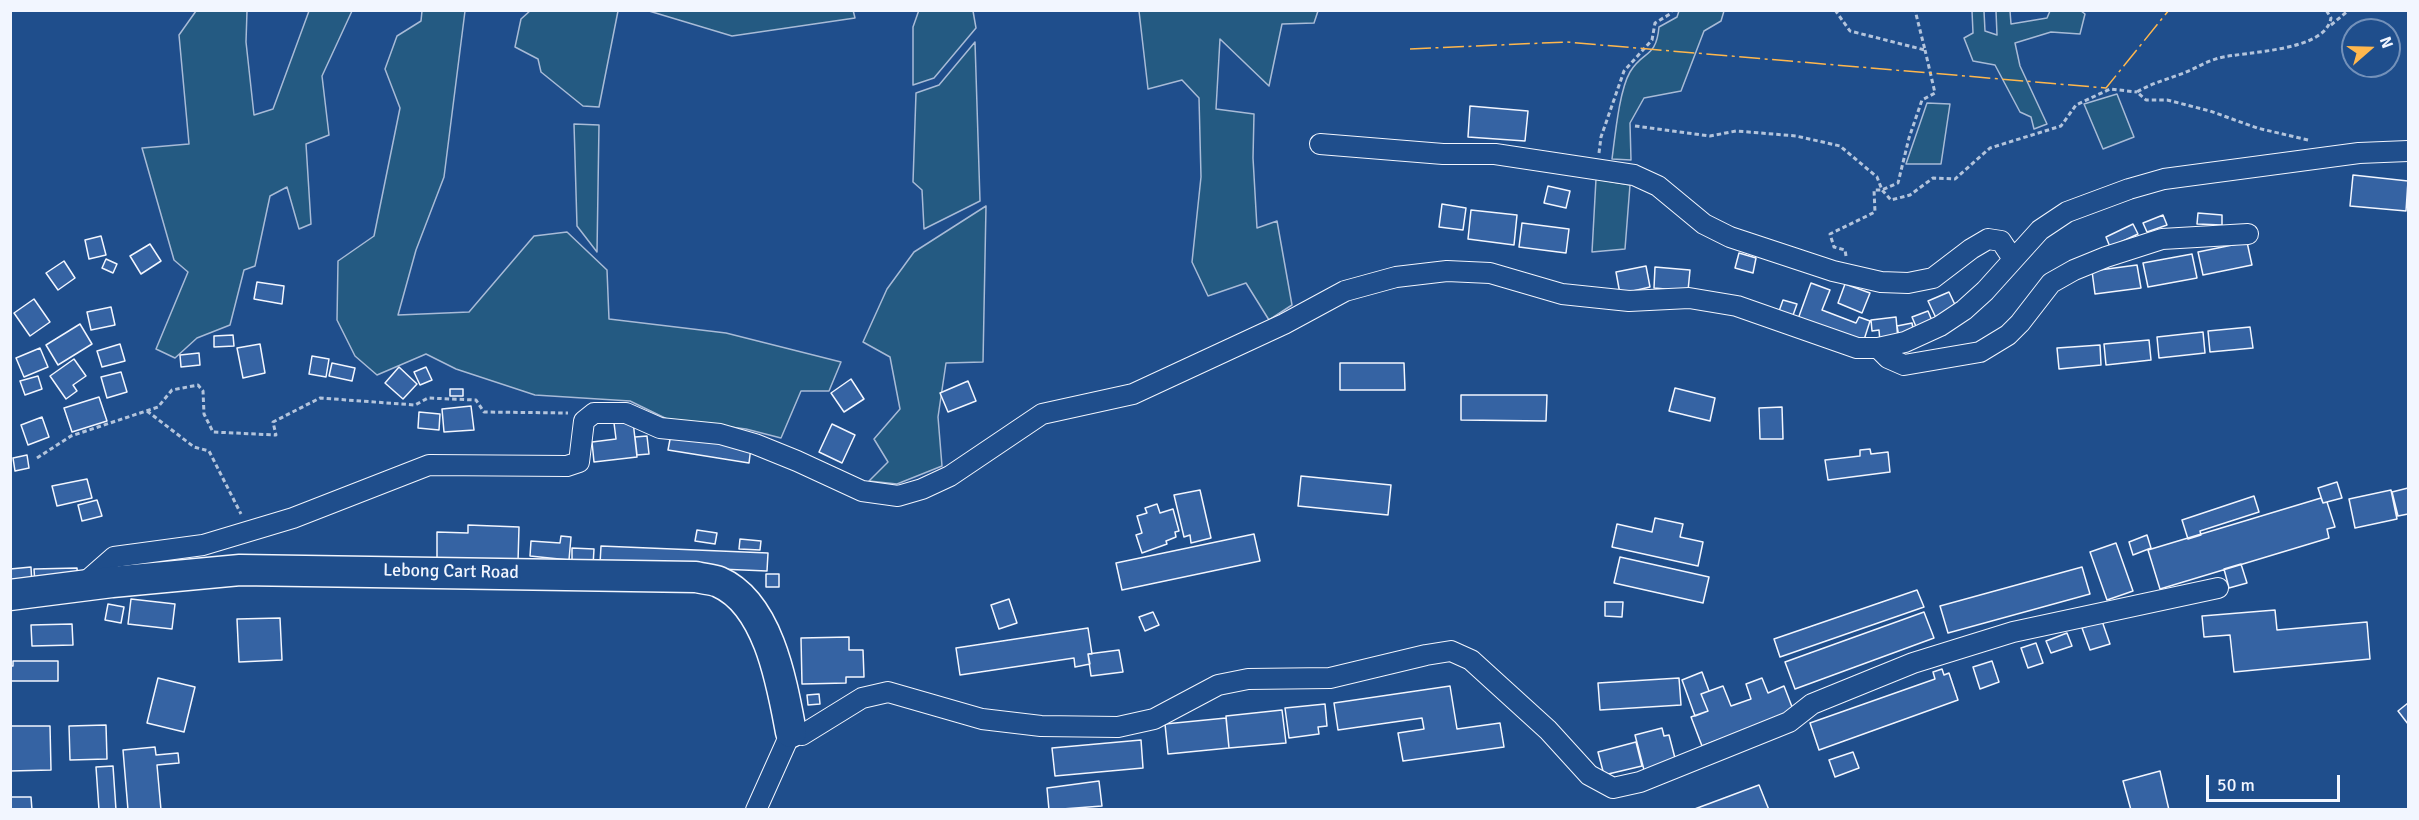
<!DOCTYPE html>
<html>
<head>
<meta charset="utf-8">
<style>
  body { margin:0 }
  #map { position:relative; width:2419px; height:820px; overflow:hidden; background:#1f4e8c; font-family:Signika,sans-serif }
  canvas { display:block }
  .frame { position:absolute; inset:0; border:12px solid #f2f6ff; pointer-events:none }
  .north { position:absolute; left:2341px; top:18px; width:60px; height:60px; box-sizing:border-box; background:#1f4e8c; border:2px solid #7391ba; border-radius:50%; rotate:70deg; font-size:16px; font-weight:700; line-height:24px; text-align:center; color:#f2f6ff }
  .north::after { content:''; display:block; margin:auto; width:21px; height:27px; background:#ffb74d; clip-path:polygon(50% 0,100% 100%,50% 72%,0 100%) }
  .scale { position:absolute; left:2206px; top:775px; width:134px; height:27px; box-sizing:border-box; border:3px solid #f2f6ff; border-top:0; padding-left:8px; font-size:18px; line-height:21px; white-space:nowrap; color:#f2f6ff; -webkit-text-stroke:4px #1f4e8c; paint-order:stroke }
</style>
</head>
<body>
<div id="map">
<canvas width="2419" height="820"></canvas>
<div class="frame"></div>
<div class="north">N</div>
<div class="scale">50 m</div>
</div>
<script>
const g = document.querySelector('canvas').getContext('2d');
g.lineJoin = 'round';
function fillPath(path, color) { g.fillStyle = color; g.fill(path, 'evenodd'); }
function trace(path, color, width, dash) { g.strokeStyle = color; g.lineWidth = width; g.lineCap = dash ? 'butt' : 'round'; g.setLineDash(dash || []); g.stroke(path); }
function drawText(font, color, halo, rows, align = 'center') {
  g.font = font + ' Signika,sans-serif'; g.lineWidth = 4.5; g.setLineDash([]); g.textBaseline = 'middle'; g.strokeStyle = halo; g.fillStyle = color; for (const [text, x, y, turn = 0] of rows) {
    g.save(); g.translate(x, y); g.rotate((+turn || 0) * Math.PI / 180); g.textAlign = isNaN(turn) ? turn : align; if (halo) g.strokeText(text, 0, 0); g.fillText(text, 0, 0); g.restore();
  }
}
const green = new Path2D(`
  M531,10L618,11L599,107L583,106L541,72L538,59L515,47L521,19Z
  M853,10L855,18L732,36L649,11Z
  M919,10L973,11L976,28L934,78L913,85V27Z
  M196,11H247L246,42L254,115L273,109L309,11H352L322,76L329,135L306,144L311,224L299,229L287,187L270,196L255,266L244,270L230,325L197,338L175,358L156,349L188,272L174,260L142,148L189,144L179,35Z
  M422,11H465L444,177L416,250L398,315L469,312L534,236L567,232L607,270L609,319L726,333L841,362L829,391H801L781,438L746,429L667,419L630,401L535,395L456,369L426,354L377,375L355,356L337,320L338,261L374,236L400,108L385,69L397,36L421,21Z
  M1139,11H1318L1314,23L1282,24L1269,86L1220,39L1216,109L1254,114L1253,158L1257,228L1277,221L1292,305L1269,320L1246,283L1208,296L1192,262L1201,177L1199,98L1182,80L1148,89Z
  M1679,11H1724L1721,21L1704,31L1681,91L1644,98L1630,123L1631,160L1612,159C1615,137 1619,91 1630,72C1643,50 1656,59 1659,27L1677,17Z
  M1972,11H1984L1985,31L1997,35L1996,11H2010L2011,24L2047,18L2050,11H2081L2085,14L2080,34L2051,32L2015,43L2020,66L2047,124L2034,129L2031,117L2020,112L1995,65L1973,61L1964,38L1973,33Z
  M975,42L980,201L924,229L922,190L913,182L916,93L939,85Z
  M2117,94L2134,137L2103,149L2084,104Z
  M1927,103L1950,104L1941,164H1906Z
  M574,124L599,125L597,252L577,226Z
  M1596,179L1630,185L1625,249L1592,252Z
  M986,206L983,362L946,363L938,417L942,466L897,484L869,481L888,462L874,439L900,409L890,357L863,342L887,289L914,252Z`);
const building = new Path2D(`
  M1470,106L1528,111L1525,141L1468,137Z
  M2353,175L2408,181L2406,211L2350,206Z
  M1548,186L1570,191L1566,208L1544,203Z
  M1442,204L1466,208L1463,230L1439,227Z
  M1471,210L1517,215L1514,245L1468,239Z
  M2198,213L2222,215V225L2197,224Z
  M2163,215L2167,225L2147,232L2143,223Z
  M1522,223L1569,229L1566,253L1519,247Z
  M2133,224L2138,234L2110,247L2106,237Z
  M101,236L106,255L89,259L85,240Z
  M2247,242L2252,265L2203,275L2198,252Z
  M150,244L161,261L141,274L130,256Z
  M1739,253L1756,258L1753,273L1735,268Z
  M2192,254L2197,278L2148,287L2143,263Z
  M106,259L117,264L113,273L102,268Z
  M64,261L75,278L58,290L46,273Z
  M2137,265L2141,288L2095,294L2092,271Z
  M1646,266L1650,287L1620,294L1616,272Z
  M1655,267L1690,270L1688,291L1654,288Z
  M257,282L284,286L282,304L254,299Z
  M1811,283L1830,290L1822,310L1856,323L1859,317L1870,321L1863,343L1798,319Z
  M1845,284L1870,293L1862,313L1838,303Z
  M1949,292L1957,309L1936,318L1928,301Z
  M34,299L50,322L30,336L14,313Z
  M1783,300L1797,304L1792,318L1778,314Z
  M111,307L115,325L91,330L87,312Z
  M1928,311L1933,323L1917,329L1912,317Z
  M1896,317L1898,340L1880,342L1879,330L1872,331L1871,320Z
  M1912,323L1914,334L1899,337L1897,326Z
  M80,324L92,344L58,365L46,345Z
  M2250,327L2253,348L2210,352L2208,331Z
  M2203,332L2205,353L2159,358L2157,337Z
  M233,335L234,346L214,347V336Z
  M2149,340L2151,360L2106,365L2104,344Z
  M120,344L125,361L102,367L97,351Z
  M260,344L265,373L243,378L237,348Z
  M2100,345L2101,365L2059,369L2057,348Z
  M40,348L48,367L24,377L16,358Z
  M199,353L200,365L181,367L180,355Z
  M312,356L329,359L326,377L309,374Z
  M74,359L86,376L73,385L77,391L66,399L50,376Z
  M332,363L355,368L352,381L329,376Z
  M1340,363H1404L1405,390H1340Z
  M399,367L417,384L403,399L385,383Z
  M426,367L432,380L420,385L414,372Z
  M121,372L127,392L107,398L101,377Z
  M38,376L42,389L25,395L20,381Z
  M851,379L864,399L844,412L831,393Z
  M968,381L976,401L948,412L940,393Z
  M1675,388L1715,398L1710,421L1669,411Z
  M450,389H463V396H450Z
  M1461,395H1547L1546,421L1461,420Z
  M99,397L107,421L72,432L64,408Z
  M471,406L474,430L444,432L442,409Z
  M1782,407L1783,439H1760L1759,408Z
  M419,412L440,414L439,430L418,428Z
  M42,417L49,437L28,445L21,425Z
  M633,421L637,457L594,462L592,442L616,439L614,423Z
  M832,424L855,435L842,463L819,452Z
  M671,434L751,447L749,463L668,450Z
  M647,436L649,454L637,455L635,437Z
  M1870,449L1871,454L1888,452L1890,472L1828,480L1825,460L1860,456V450Z
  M27,455L29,468L15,471L13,458Z
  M1301,476L1391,485L1388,515L1298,506Z
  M87,479L92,498L57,506L52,486Z
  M2337,482L2342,498L2323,503L2318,488Z
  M2408,488V514L2398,516L2392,492Z
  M1200,490L1211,538L1191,543L1190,535L1184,537L1174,495Z
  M2391,490L2397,519L2355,528L2349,499Z
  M2254,496L2259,512L2200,531L2201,535L2188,539L2182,520Z
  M2321,498L2323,503L2327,502L2335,527L2327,529L2329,538L2160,589L2148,550Z
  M97,500L102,516L82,521L78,505Z
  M1157,504L1160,513L1173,509L1179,531L1175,532L1176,537L1166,541L1167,544L1142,553L1136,535L1142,533L1137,516L1147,513L1145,508Z
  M1655,518L1683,524L1680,537L1703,542L1698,566L1612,547L1617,524L1652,532Z
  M468,525L519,527L518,562L437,560V532L468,533Z
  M697,530L717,533L715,544L695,541Z
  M1254,534L1260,561L1122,590L1116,563Z
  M2147,535L2151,548L2133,555L2129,542Z
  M561,536L571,537L569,560L530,556L531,541L560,543Z
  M740,539L761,541L760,550L739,549Z
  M2116,543L2133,591L2107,600L2090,552Z
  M601,546L768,553L767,571L600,564Z
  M572,548L594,549L593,566L572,564Z
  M1620,557L1709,577L1703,603L1614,583Z
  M2241,564L2247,583L2229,588L2224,569Z
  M31,567L32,585L10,586V569Z
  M2082,567L2090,594L1948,633L1940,606Z
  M77,568L78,582L35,584L34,569Z
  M766,574H779V587H766Z
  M1917,590L1924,607L1780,657L1774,639Z
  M131,599L175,604L172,629L128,624Z
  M1009,599L1017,623L999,629L991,605Z
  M1605,602H1623L1622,617L1605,616Z
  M108,604L124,607L121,623L105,620Z
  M2275,610L2277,630L2367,622L2370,659L2234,672L2230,635L2204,637L2202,616Z
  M1153,612L1159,625L1145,631L1139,617Z
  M1924,612L1934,638L1795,689L1785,662Z
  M280,618L282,660L239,662L237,619Z
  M2102,621L2110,644L2090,650L2082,628Z
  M72,624L73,645L32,646L31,625Z
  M1088,628L1092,654H1088L1090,664L1075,667L1074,658L960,675L956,648Z
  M2067,633L2072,646L2051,653L2046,641Z
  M849,637V650H863L864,677H846V683L802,684L801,638Z
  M2036,643L2043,663L2028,668L2021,648Z
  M1119,650L1123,672L1091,676L1088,654Z
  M13,661H58V681H10V666H13Z
  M1992,661L1999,682L1980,689L1973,667Z
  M1942,669L1944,675L1949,673L1958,700L1819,750L1810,723L1935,679L1933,672Z
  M1702,672L1709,691L1701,694L1708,711L1695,716L1682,680Z
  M158,678L195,687L184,732L147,723Z
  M1679,678L1681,705L1600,710L1598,683Z
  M1762,678L1768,693L1784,686L1794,712L1702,746L1691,717L1708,711L1701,694L1723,686L1731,706L1751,699L1746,684Z
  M1450,686L1457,729L1500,723L1504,747L1403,761L1398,733L1424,729L1422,718L1338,730L1334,703Z
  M819,694L820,704L808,705L807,695Z
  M2408,703V724L2398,711Z
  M1325,704L1327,726L1318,727L1319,734L1289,738L1285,708Z
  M1282,710L1286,743L1229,748L1226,716Z
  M1226,718L1229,748L1168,754L1165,724Z
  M106,725L107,759L70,760L69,726Z
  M10,726H50L51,770L10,771Z
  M1662,728L1664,736L1669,735L1676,762L1644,770L1635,735Z
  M1141,740L1143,768L1055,776L1052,748Z
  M1636,742L1642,766L1604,775L1598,752Z
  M155,747L156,755L178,753L179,763L157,765L161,810H128L123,750Z
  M1853,752L1859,768L1835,777L1829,760Z
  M113,766L116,810H99L96,767Z
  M2160,771L2169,810H2131L2123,781Z
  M1099,781L1102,806L1049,810L1047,788Z
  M1759,785L1769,810H1692Z
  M10,797H31L32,810H10Z`);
const path = new Path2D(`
  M1835,10L1850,31L1925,50L1915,10
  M2331,25L2349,10
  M1635,126L1710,136L1736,131L1796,136L1840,146L1877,177L1882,190L1891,200L1910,195L1933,178L1955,179L1990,148L2061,126L2076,105L2110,89L2137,92
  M2308,140L2257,128L2210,111L2167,100H2146L2137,92C2152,83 2168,79 2184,73C2196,68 2207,61 2219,58C2247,51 2325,52 2331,18L2326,10
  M1599,153L1601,137L1624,71L1652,40L1655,23L1670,14L1672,10
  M1846,256L1845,250L1834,247L1830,234L1875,212L1874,190H1882L1898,183L1909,138L1922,100L1935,93L1925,50
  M147,411L194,447L209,451L241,514
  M37,458L71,436L158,407L172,390L198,385L203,391L204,414L213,432L276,435L273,422L320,398L415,405L428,398L476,400L484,412L568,413`);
const minor = new Path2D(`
  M1320,144L1443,154H1495L1634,175L1658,186L1704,224L1730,237L1833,271L1881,282L1908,283L1933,278L1971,249L1988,239L2001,241L2013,259
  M1878,348L1888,358L1904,365L1980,352L2008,335L2020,323L2051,283L2074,270L2106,257L2162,239L2248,234
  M81,586L114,557L203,545L293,518L429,465L567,466L579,462L584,421L594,413H626L660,428L720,434L755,444L797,461L862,491L898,496L922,489L950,476L1042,414L1133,394L1284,324L1345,291L1396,277L1447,271L1490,273L1562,294L1629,301L1689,298L1737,306L1857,348H1878L1905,342L1940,326L1964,310L1985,291L2040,230L2067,212L2129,189L2164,179L2359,153L2408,151
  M756,810L791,732L802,735L862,698L888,692L982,719L1041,726L1118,727L1154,719L1218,685L1248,679L1330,678L1426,655L1451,651L1471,660L1548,730L1589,775L1613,788L1640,782L1789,722L1812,704L1913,663L2013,632L2218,588`);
const highway = new Path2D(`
  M10,595L112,582L240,570L696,577C703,579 712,579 719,582C769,604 782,684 791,732`);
const power = new Path2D(`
  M1410,49L1566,42L2106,88L2169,10`);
const streetNames = [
  ["Lebong Cart Road",451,572,1]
];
fillPath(green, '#245a82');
trace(green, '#a8bbd7', 1.5);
fillPath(building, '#3563a3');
trace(building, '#f2f6ff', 1.5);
trace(minor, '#f2f6ff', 22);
trace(highway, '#f2f6ff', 33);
trace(path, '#b3c4dc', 3, [4.5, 3]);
trace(minor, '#1f4e8c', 20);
trace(highway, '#1f4e8c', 30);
trace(power, '#ffb74d', 1.5, [21, 4.5, 3, 4.5]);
drawText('18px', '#f2f6ff', '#1f4e8c', streetNames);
</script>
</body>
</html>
